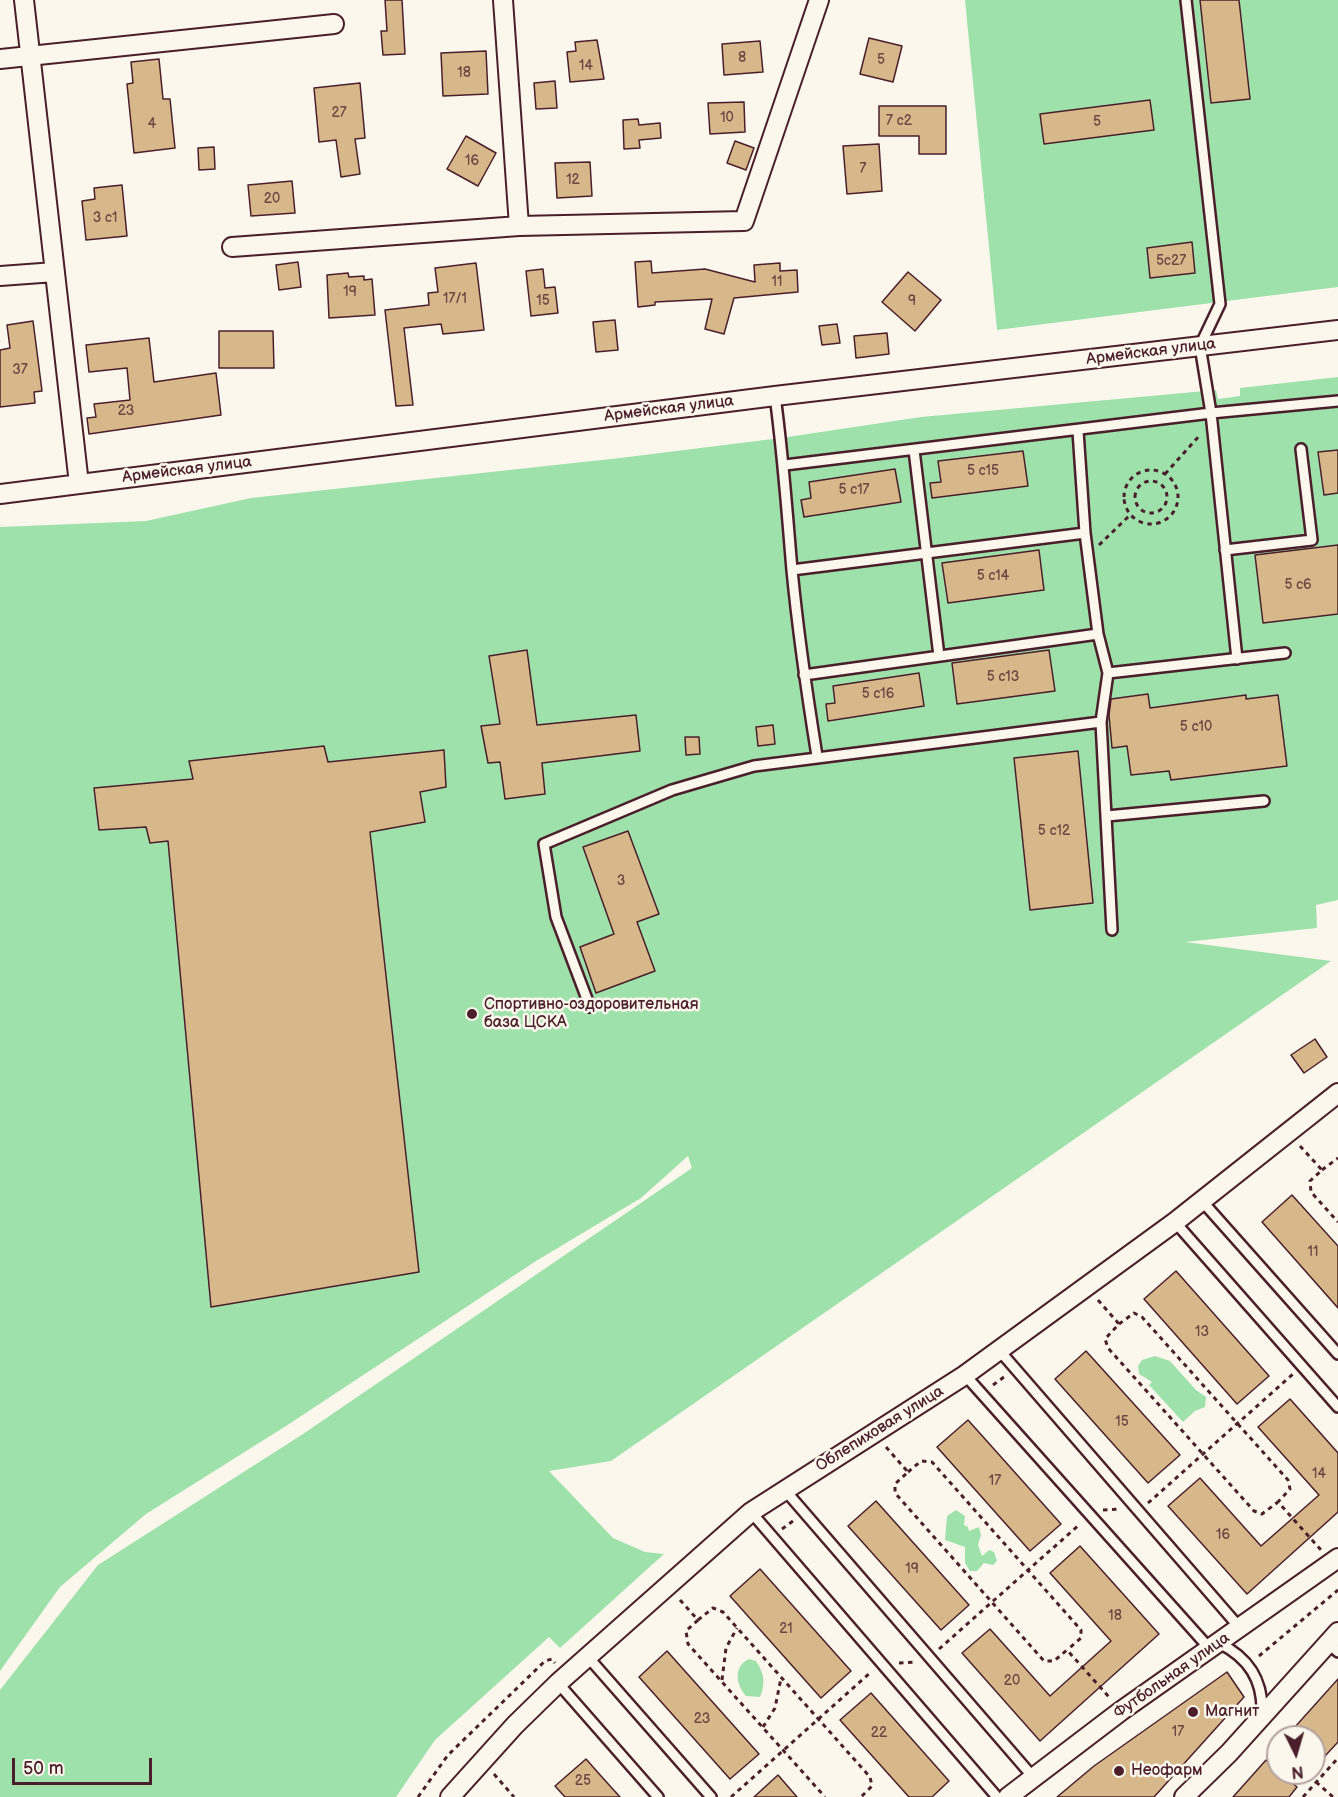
<!DOCTYPE html>
<html>
<head>
<meta charset="utf-8">
<style>
  body { margin:0 }
  #map { position:relative; width:1338px; height:1797px; overflow:hidden; background:#fbf7ec; font-family:"Balsamiq Sans",sans-serif }
  canvas { display:block }
  .north { position:absolute; left:1266px; top:1725px; width:60px; height:60px; box-sizing:border-box; background:#fbf7ec; border:2px solid #b4a19f; border-radius:50%; rotate:175deg; font-size:16px; font-weight:700; line-height:24px; text-align:center; color:#4a1f2b }
  .north::after { content:''; display:block; margin:auto; width:21px; height:27px; background:#4a1f2b; clip-path:polygon(50% 0,100% 100%,50% 72%,0 100%) }
  .scale { position:absolute; left:12px; top:1758px; width:140px; height:27px; box-sizing:border-box; border:3px solid #4a1f2b; border-top:0; padding-left:8px; font-size:18px; line-height:21px; white-space:nowrap; color:#4a1f2b; -webkit-text-stroke:4px #fbf7ec; paint-order:stroke }
</style>
</head>
<body>
<div id="map">
<canvas width="1338" height="1797"></canvas>
<div class="north">N</div>
<div class="scale">50 m</div>
</div>
<script>
const g = document.querySelector('canvas').getContext('2d');
g.lineJoin = 'round';
function fillPath(path, color) { g.fillStyle = color; g.fill(path, 'evenodd'); }
function trace(path, color, width, dash) { g.strokeStyle = color; g.lineWidth = width; g.lineCap = dash ? 'butt' : 'round'; g.setLineDash(dash || []); g.stroke(path); }
function drawText(font, color, halo, rows, align = 'center') {
  g.font = font + ' "Balsamiq Sans",sans-serif'; g.lineWidth = 5; g.setLineDash([]); g.textBaseline = 'middle'; g.strokeStyle = halo; g.fillStyle = color; for (const [text, x, y, turn = 0] of rows) {
    g.save(); g.translate(x, y); g.rotate((+turn || 0) * Math.PI / 180); g.textAlign = isNaN(turn) ? turn : align; if (halo) g.strokeText(text, 0, 0); g.fillText(text, 0, 0); g.restore();
  }
}
const green = new Path2D(`
  M965,0H1338V287L997,330Z
  M1338,377V900L1316,905L1317,928L1185,942L1331,961L611,1461L549,1471L613,1538L645,1552L664,1554L560,1648L549,1637L435,1740L396,1797H0V1690L98,1565L303,1434L692,1168L688,1156L641,1198L536,1261L286,1426L146,1514L60,1587L0,1671V527L146,521L251,498L620,458L781,438L921,417L1216,390L1218,399L1240,396V388Z
  M1155,1356L1170,1361L1196,1390L1206,1397L1205,1407L1195,1411L1183,1422L1149,1385L1152,1382L1139,1374L1138,1366L1142,1360Z
  M956,1510L965,1516L964,1525L968,1527L969,1531L979,1527L981,1535L978,1545L982,1556L989,1550L994,1552L997,1561L993,1565L984,1563L977,1571H970L965,1563V1547L945,1540L947,1516Z
  M749,1659L756,1661C764,1673 766,1683 760,1697L746,1696C736,1685 733,1666 749,1659Z`);
const building = new Path2D(`
  M385,0H402L405,54L383,55L381,31H387Z
  M1200,0H1239L1250,99L1211,103Z
  M869,38L902,46L893,82L860,74Z
  M597,40L604,79L570,82L567,52L576,51L575,42Z
  M760,41L763,72L724,75L722,44Z
  M486,51L488,94L443,96L441,53Z
  M159,59L163,99H170L175,148L134,153L127,84L133,83L131,62Z
  M555,81L557,108L536,109L534,83Z
  M360,83L365,138L355,139L360,174L341,177L336,140L319,142L314,88Z
  M1150,100L1154,130L1044,144L1040,114Z
  M744,102L745,132L710,134L708,103Z
  M879,106H946V154H919V136H879Z
  M638,119L639,125L660,123L661,138L639,140L640,148L624,149L623,120Z
  M466,136L496,153L478,186L447,169Z
  M735,141L754,148L746,170L727,163Z
  M879,144L882,191L847,194L843,146Z
  M214,147L215,169L199,170L198,148Z
  M590,162L592,196L557,198L555,163Z
  M292,181L295,213L251,216L248,185Z
  M122,185L127,236L86,240L82,201L95,199L94,188Z
  M1192,242L1195,273L1150,278L1147,248Z
  M651,261L652,273L705,269L755,282L754,265L780,263V271L797,270L798,292L734,298L724,334L705,329L712,299L655,302V305L638,307L635,262Z
  M298,262L301,287L279,290L276,265Z
  M476,263L484,330L443,334L441,324L404,328L413,405L396,406L385,310L429,305L428,293L438,292L435,268Z
  M543,269L545,288L555,287L558,313L531,316L526,271Z
  M908,272L941,300L915,331L882,302Z
  M348,273L349,277L364,276V280L372,279L375,315L329,318L327,275Z
  M615,320L618,350L596,352L593,322Z
  M33,321L42,391L34,392L35,403L0,407V350L10,348L7,325Z
  M837,324L840,343L822,345L819,326Z
  M219,331H273L274,368H219Z
  M887,333L889,354L856,358L854,336Z
  M149,338L154,382L216,373L221,415L89,434L87,418L96,417L94,404L130,400L127,368L89,372L86,345Z
  M1338,450V493L1324,495L1318,452Z
  M1023,451L1028,486L932,498L930,483L941,482L938,461Z
  M895,469L901,502L804,517L801,500L811,498L809,482Z
  M1338,545V614L1263,623L1255,555Z
  M1039,550L1044,590L948,603L942,563Z
  M527,650L537,725L636,715L640,751L542,763L545,794L505,799L500,762L488,763L481,726L500,724L489,656Z
  M1049,650L1055,691L957,704L952,663Z
  M919,673L924,706L828,721L826,704L835,703L833,686Z
  M1148,694L1150,708L1246,695V699L1278,695L1287,766L1171,780L1169,771L1131,775L1127,746L1112,748L1109,715L1111,699Z
  M773,725L775,744L758,746L756,727Z
  M685,737H699L700,754L686,755Z
  M324,746L328,762L444,750L446,787L420,792L425,822L370,832L419,1272L211,1307L168,841L150,843L146,827L99,830L94,788L193,779L189,761Z
  M1078,751L1093,903L1030,910L1014,758Z
  M628,831L659,914L637,922L655,971L596,993L580,947L614,934L583,847Z
  M1315,1039L1327,1057L1304,1073L1291,1055Z
  M1292,1195L1338,1246V1308L1262,1222Z
  M1176,1271L1269,1376L1237,1404L1144,1299Z
  M1086,1351L1180,1455L1148,1483L1055,1379Z
  M1290,1399L1338,1453V1512L1247,1594L1168,1506L1200,1478L1261,1546L1319,1495L1258,1427Z
  M968,1420L1061,1524L1030,1551L937,1447Z
  M876,1501L969,1605L941,1630L848,1526Z
  M1080,1546L1159,1634L1040,1741L962,1653L990,1629L1050,1696L1111,1641L1050,1573Z
  M760,1569L851,1671L821,1698L730,1596Z
  M667,1651L759,1754L730,1779L639,1677Z
  M1227,1672L1244,1697L1154,1797H1057L1094,1766Z
  M1338,1679V1742L1314,1768V1737H1286Z
  M871,1693L949,1781L932,1797H909L840,1720Z
  M586,1759L601,1776L620,1797H565L555,1786Z
  M1266,1760L1297,1787L1289,1797H1233Z
  M778,1775L797,1797H754Z`);
const path = new Path2D(`
  M1124 497a27 27 0 1 1 54 0a27 27 0 1 1-54 0Z
  M1165,474L1200,435
  M1135 497a16 16 0 1 1 32 0a16 16 0 1 1-32 0Z
  M1099,545L1130,515
  M1300,1146L1322,1170L1310,1181L1311,1192L1338,1222
  M1322,1170L1338,1158
  M1098,1300L1119,1324L1105,1339L1108,1348L1254,1511L1262,1514L1278,1502L1321,1550
  M1119,1324L1134,1313L1142,1317L1288,1480L1290,1489L1278,1502
  M993,1385L1004,1377
  M886,1447L908,1472L895,1484V1493L1044,1661H1054L1067,1650L1109,1697
  M908,1472L921,1461L932,1462L1081,1630V1638L1067,1650
  M1148,1503L1293,1374
  M1103,1510L1120,1509
  M782,1529L793,1521
  M680,1600L698,1620L686,1631L688,1644L825,1797
  M698,1620L713,1608L723,1612L870,1777L872,1786L861,1797
  M939,1649L1080,1524
  M1259,1656L1338,1590
  M899,1663L916,1662
  M722,1680L726,1648L737,1628
  M763,1727L775,1708L781,1678
  M494,1774L514,1797
  M1316,1782L1333,1797
  M418,1797L448,1755L545,1661L552,1659L555,1663
  M731,1797L871,1672
  M1303,1797L1338,1758`);
const lane = new Path2D(`
  M1186,0L1220,304L1200,346L1211,413L1237,659
  M775,396C783,454 787,511 792,570C798,632 807,694 817,756
  M1078,431L1085,533L1098,634L1108,673L1101,722L1112,930
  M914,450L939,656
  M785,465L1211,413L1338,401
  M1225,550L1312,540L1301,449
  M792,570L1085,533
  M1108,673L1285,653
  M804,675L1098,634
  M1107,816L1264,801
  M590,1007L556,917L544,844L672,790L754,766L1101,722
  M1202,1201L1338,1354
  M1175,1222L1338,1407
  M999,1350L1240,1628
  M965,1375L1210,1649
  M784,1489L1033,1777
  M751,1512L997,1797
  M1219,1643C1249,1658 1263,1680 1262,1713
  M1328,1643L1338,1652
  M588,1657L711,1797
  M558,1683L658,1797`);
const street = new Path2D(`
  M24,0L79,484
  M503,0L519,226L744,221L819,0
  M0,59L334,24
  M232,247L519,226
  M0,276L55,272
  M0,494L775,396L1338,330
  M450,1797L515,1725L558,1683L751,1512L965,1375L1175,1222L1338,1093
  M1008,1797L1121,1711L1338,1558
  M1184,1797L1229,1753L1338,1632`);
const markers = [
  [472,1014,6,"#4a1f2b"],
  [1193,1712,6,"#4a1f2b"],
  [1119,1771,6,"#4a1f2b"]
];
const numberNames = [
  ["8",742,58],
  ["5",881,60],
  ["14",586,66],
  ["18",464,73],
  ["27",339,113],
  ["10",727,118],
  ["7 с2",899,121],
  ["5",1097,122],
  ["4",152,124],
  ["16",472,161],
  ["7",863,169],
  ["12",573,180],
  ["20",272,199],
  ["3 с1",105,218],
  ["5с27",1171,261],
  ["11",777,282],
  ["19",350,292],
  ["17/1",455,299],
  ["15",543,301],
  ["9",912,301],
  ["37",20,370],
  ["23",126,411],
  ["5 с15",983,471],
  ["5 с17",854,490],
  ["5 с14",993,576],
  ["5 с6",1298,585],
  ["5 с13",1003,677],
  ["5 с16",878,694],
  ["5 с10",1196,727],
  ["5 с12",1054,831],
  ["3",621,881],
  ["11",1313,1252],
  ["13",1202,1332],
  ["15",1122,1422],
  ["14",1319,1474],
  ["17",995,1481],
  ["16",1223,1535],
  ["19",912,1569],
  ["18",1115,1616],
  ["21",786,1629],
  ["20",1012,1681],
  ["23",702,1719],
  ["17",1178,1732],
  ["22",879,1733],
  ["25",583,1781]
];
const streetNames = [
  ["Армейская улица",1151,352,-7],
  ["Армейская улица",669,409,-7],
  ["Армейская улица",187,470,-7],
  ["Облепиховая улица",880,1429,-32],
  ["Футбольная улица",1172,1676,-35]
];
const poiNames = [
  ["Спортивно-оздоровительная",484,1005],
  ["база ЦСКА",484,1023],
  ["Магнит",1205,1712],
  ["Неофарм",1131,1771]
];
fillPath(green, '#9ee1ab');
fillPath(building, '#d6b88a');
trace(building, '#4a1f2b', 1.5);
trace(lane, '#4a1f2b', 14);
trace(street, '#4a1f2b', 22);
trace(path, '#4a1f2b', 3, [4.5, 4.5]);
trace(lane, '#fbf7ec', 9);
trace(street, '#fbf7ec', 18);
for (const [x, y, r, color] of markers) { const dot = new Path2D(); dot.arc(x, y, r, 0, 2 * Math.PI); g.fillStyle = color; g.fill(dot); trace(dot, '#fbf7ec', 2); }
drawText('14px', '#6d4543', null, numberNames);
drawText('16px', '#4a1f2b', '#fbf7ec', streetNames);
drawText('16px', '#4a1f2b', '#fbf7ec', poiNames, 'left');
</script>
</body>
</html>
